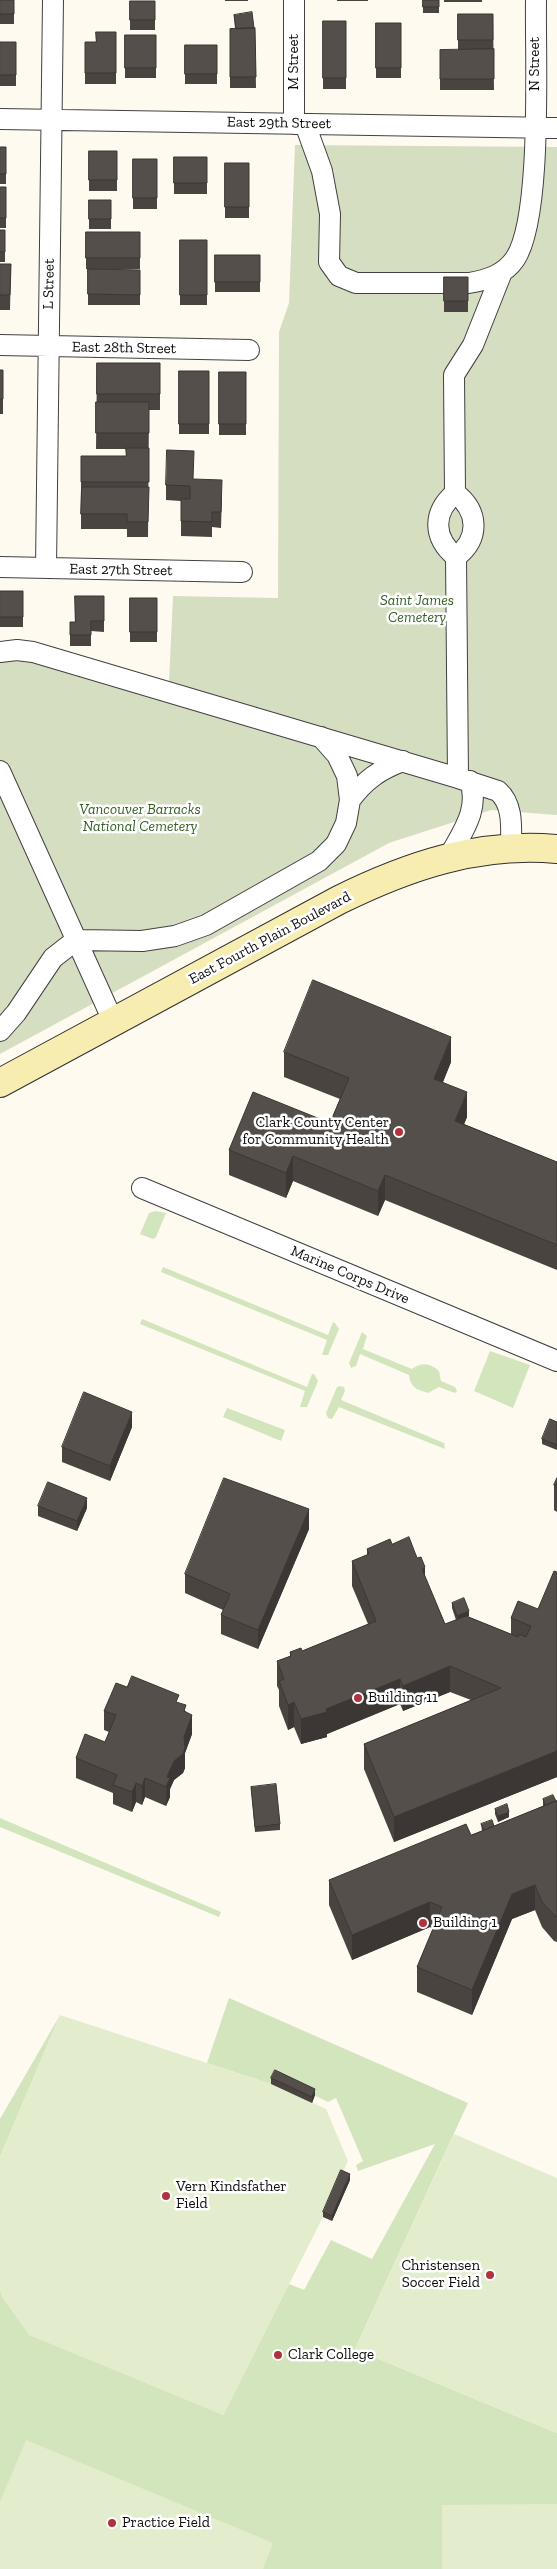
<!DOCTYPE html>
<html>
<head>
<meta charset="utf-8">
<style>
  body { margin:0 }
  canvas { display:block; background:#fefaf0 }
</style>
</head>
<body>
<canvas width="557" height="2569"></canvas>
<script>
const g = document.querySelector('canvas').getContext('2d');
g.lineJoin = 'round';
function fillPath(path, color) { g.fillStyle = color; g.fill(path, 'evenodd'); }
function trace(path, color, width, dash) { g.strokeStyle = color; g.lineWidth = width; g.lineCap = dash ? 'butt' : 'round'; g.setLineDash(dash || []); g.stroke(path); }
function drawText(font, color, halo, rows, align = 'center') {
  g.font = font + ' "Zilla Slab",serif'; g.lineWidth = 5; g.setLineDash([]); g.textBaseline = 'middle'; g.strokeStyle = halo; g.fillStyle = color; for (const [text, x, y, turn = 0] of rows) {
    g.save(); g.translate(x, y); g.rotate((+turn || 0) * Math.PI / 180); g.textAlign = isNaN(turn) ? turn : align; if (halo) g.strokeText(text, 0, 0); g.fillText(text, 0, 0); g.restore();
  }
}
const green = new Path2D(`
  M155,1211L166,1213L156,1237L153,1239L140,1234L149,1213Z
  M163,1267L328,1335L333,1322L335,1323L339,1329L328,1355H322L327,1340L161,1272Z
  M142,1319L307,1387L312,1374H314L318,1381L307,1407H300L305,1391L140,1324Z
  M362,1332L367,1336L363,1349L412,1369C422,1362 430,1363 439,1371L441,1381L455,1387L457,1391L455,1393L439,1387L428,1393C417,1390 410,1387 409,1375L360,1354L356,1366L351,1368L349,1363Z
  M490,1351L530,1365L513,1408L474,1391Z
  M340,1386L344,1387L345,1391L341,1400L444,1443L445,1449L339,1407L332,1419L328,1418L326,1413L337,1387Z
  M227,1408L285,1430L281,1441L223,1417Z
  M0,1818L221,1912L219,1917L0,1827Z
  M229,1998L468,2103L355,2349L557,2433V2569H0V2290L4,2300L223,2415L289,2284L304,2290L331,2240L372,2259L435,2144L358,2171L356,2165L363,2161L336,2098L328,2102L275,2076L271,2084L207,2063Z
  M60,2015L0,2157V2119Z`);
const cemetery = new Path2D(`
  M295,145L557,147V815L491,810L389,843L0,1054V644L47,645L169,682L173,596L278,598L279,332L289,303Z`);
const pitch = new Path2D(`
  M60,2015L271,2084L326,2109L348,2161L323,2217L223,2415L29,2335L4,2300L0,2290V2157Z
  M454,2134L557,2178V2433L355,2349Z
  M26,2440L273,2543L263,2569H0V2502Z
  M557,2504V2569H442V2505Z`);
const minor = new Path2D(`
  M0,119L557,128
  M294,124V0
  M305,124L322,171L330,214L329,262L339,276L356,283H469C487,280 504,275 515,259C543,217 535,56 536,0
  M0,345L249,350
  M455,493C479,511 480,539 456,557
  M0,567L242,572
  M46,568L53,0
  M0,652L17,650L33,652L458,778L498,791C514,805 511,829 511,848
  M0,771L113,1021
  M458,778L456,557C433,538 432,513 455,493L454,375L473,345L502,272
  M350,800C365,780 379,770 403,761
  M449,857C462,832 480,810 470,781
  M0,1031L16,1013L53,958L76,940L142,941L175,936L206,925L319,861L336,844L346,823L350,800L347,776L337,755L321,737
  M142,1188L557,1361`);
const secondary = new Path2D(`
  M0,1083L339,900C408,866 478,842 557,849`);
const wall = new Path2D(`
  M0,0H14V24H0Z
  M225,0H248V1H225Z
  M337,0H368V1H337Z
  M423,0H439V13H423Z
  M444,0H482V2H444Z
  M130,1H155V30H130Z
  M458,14H493L494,90H440V50H458Z
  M234,15L255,28L256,88H230V29H235Z
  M323,21H346V89H323Z
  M376,23H401V78H376Z
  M116,32V84H85V42H96Z
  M125,35H156V78H125Z
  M0,42H16V86H0Z
  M185,45H217V84H185Z
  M0,147H6V184H0Z
  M89,151H117V191H89Z
  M174,157H207V194H174Z
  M133,159H157V209H133Z
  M225,163H249V218H225Z
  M0,187H6V228H0Z
  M89,200H111V229H89Z
  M0,230H5V262H0Z
  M86,232H140V269H86Z
  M180,240H207V305H180Z
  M215,255H260V292H215Z
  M0,264H11L10,310H0Z
  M88,269L140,270V305H88Z
  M444,277H468V312H444Z
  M97,363H160V410H149L148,537H127V529H81V456H126V449H96Z
  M0,370H3V414H0Z
  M179,371H209V434H179Z
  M219,372H246V435H219Z
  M194,479L222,495L221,528L212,527V537L181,536V501L166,500V485Z
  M0,591H23V627H0Z
  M104,596V632L91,631V646H70V622H75Z
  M130,598H157V642H130Z
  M284,1052L451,1062L443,1082L467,1117L464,1124L557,1162V1270L385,1200L378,1216L293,1181L286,1198L229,1175V1150L330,1123L340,1099L284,1077Z
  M557,1422V1450L542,1444V1439Z
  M132,1427L110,1481L62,1462V1447Z
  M557,1478V1512L554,1510V1485Z
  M38,1506L87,1508L77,1531L38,1516Z
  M309,1529L258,1649L221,1634V1615L223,1610L185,1593V1574Z
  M392,1544L425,1577L445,1624L456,1620L452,1608V1603L469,1617L511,1634V1618L538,1609L557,1572V1777L394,1842L364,1769V1744L471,1700L450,1692L403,1711L400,1704L327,1734V1737L301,1744L294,1727L288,1730L279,1706V1690L277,1686V1661L290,1656V1652L302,1651L368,1624L352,1586V1561L367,1555V1549Z
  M127,1687L179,1703L186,1712L192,1734L185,1753V1768L183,1773L174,1780L170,1789V1797L166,1806L145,1797L142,1805L136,1802L132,1812L113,1804V1793L76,1778V1758L105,1742L109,1732L104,1730V1711Z
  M251,1787L280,1824V1830L255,1832Z
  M543,1799L557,1801V1942L554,1941L542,1927L535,1910L512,1919L472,2015L417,1992V1967L433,1929L430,1927L352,1960L329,1905V1880L471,1835L482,1831L481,1824L494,1826L543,1806Z
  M495,1809L509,1817L498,1822L495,1814Z
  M271,2078L315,2095L312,2103L271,2084Z
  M350,2180L332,2221L323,2217V2212Z`);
const shadedWall = new Path2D(`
  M451,1037V1062L434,1104V1079Z
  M467,1092V1117L455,1146V1121Z
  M293,1156V1181L286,1198V1173Z
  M385,1175V1200L378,1216V1191Z
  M132,1412V1427L110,1481V1466Z
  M87,1498V1508L77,1531V1521Z
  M309,1509V1529L258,1649V1630Z
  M425,1567V1592L422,1569Z
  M469,1611V1616L457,1621V1616Z
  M450,1666V1692L403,1711V1686Z
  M400,1679V1704L327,1734V1737L301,1744V1719Z
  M294,1702V1727L288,1730V1705Z
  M192,1715V1734L185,1753V1768L183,1773L174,1780L170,1789V1797L166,1806L167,1777Z
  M557,1751V1777L394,1842V1817Z
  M145,1778V1797L142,1805V1786Z
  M136,1783V1802L132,1812V1792Z
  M509,1812V1817L498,1822V1816Z
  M535,1885V1910L512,1919L472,2015V1990L512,1894Z
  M430,1902V1927L352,1960V1935Z
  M315,2089V2095L312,2103V2097Z
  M350,2174V2180L332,2221V2216Z`);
const building = new Path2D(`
  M0,0H14V14H0Z
  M423,0H439V7H423Z
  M130,1H155V20H130Z
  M252,12L254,28L236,29L234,15Z
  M458,14H493V40H458Z
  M323,21H346V78H323Z
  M376,23H401V68H376Z
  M255,28L256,77H230V29Z
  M96,32H116V73H85V42H96Z
  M125,35H156V68H125Z
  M0,42H16V75H0Z
  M185,45H217V74H185Z
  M494,49V79H440V50Z
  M0,147H6V174H0Z
  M89,151H117V180H89Z
  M174,157H207V183H174Z
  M133,159H157V198H133Z
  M225,163H249V207H225Z
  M0,187H6V218H0Z
  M89,200H111V219H89Z
  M0,230H5V252H0Z
  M86,232H140V258H86Z
  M180,240H207V295H180Z
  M215,255H260V282H215Z
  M0,264H11L10,295H0Z
  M88,269L140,270V295L88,294Z
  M444,277H468V301H444Z
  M97,363H160V394H97Z
  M0,370H3V399H0Z
  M179,371H209V424H179Z
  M219,372H246V424H219Z
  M96,402H149V433H96Z
  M126,448H149V482H81V456H126Z
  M167,450L194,451L193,479L222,480L221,512H212V522L181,521V499H190V486L166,485Z
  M82,487H149L148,522H127V514H81Z
  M0,591H23V617H0Z
  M75,596H104V621H91V635H70V622H75Z
  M130,598H157V632H130Z
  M313,980L451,1037L434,1079L467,1092L455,1121L557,1162V1245L385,1175L378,1191L293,1156L286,1173L229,1150L253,1092L330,1123L349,1078L284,1052Z
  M84,1392L132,1412L110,1466L62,1447Z
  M550,1419L557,1422V1445L542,1439Z
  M224,1478L309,1509L258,1630L221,1615L230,1594L185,1574Z
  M557,1478V1486L554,1485Z
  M48,1482L87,1498L77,1521L38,1506Z
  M409,1537L417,1558L421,1557L425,1567L422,1569L445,1624L466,1616L518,1637L519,1634L526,1637L531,1626L511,1618L518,1601L538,1609L554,1571L557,1572V1751L394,1817L364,1744L501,1688L450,1666L403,1686L400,1679L326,1709L327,1712L301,1719L294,1702L288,1705L279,1681L284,1679L277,1661L291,1656L290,1652L301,1648L302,1651L376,1621L352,1561L369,1554L367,1549L390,1539L392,1544Z
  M464,1598L469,1611L457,1616L452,1603Z
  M132,1676L179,1695L176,1702L186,1705L184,1711L192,1715L184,1737L185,1748L183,1754L174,1761L167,1777L170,1778L166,1787L145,1778L142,1786L136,1783L132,1792L113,1785L117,1775L76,1758L85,1734L105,1742L116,1715L104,1711L116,1683L127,1687Z
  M276,1784L280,1824L255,1827L251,1787Z
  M553,1795L556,1801L545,1805L543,1799Z
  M557,1801V1917L554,1915L542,1902L535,1885L512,1894L472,1990L417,1967L442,1907L430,1902L352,1935L329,1880L466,1824L471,1835Z
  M507,1804L509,1812L498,1816L495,1809Z
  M492,1820L494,1826L484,1830L481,1824Z
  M275,2070L315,2089L312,2097L271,2078Z
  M341,2170L350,2174L332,2216L323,2212Z`);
const markers = [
  [399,1132,5,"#b1323c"],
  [358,1698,5,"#b1323c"],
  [423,1923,5,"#b1323c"],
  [166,2196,5,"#b1323c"],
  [490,2275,5,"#b1323c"],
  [278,2355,5,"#b1323c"],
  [112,2523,5,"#b1323c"]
];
const streetNames = [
  ["M Street",294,62,-90],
  ["N Street",535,64,-90],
  ["East 29th Street",279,123,1],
  ["L Street",49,284,-89],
  ["East 28th Street",124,348,1],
  ["East 27th Street",121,570,1],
  ["East Fourth Plain Boulevard",270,938,-28],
  ["Marine Corps Drive",350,1275,23]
];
const parkNames = [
  ["Saint James",417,601],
  ["Cemetery",417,618],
  ["Vancouver Barracks",140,810],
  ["National Cemetery",140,827]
];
const poiNames = [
  ["Clark County Center",389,1123,"right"],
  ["for Community Health",389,1140,"right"],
  ["Building 11",368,1698],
  ["Building 1",433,1923],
  ["Vern Kindsfather",176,2187],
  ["Field",176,2204],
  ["Christensen",480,2266,"right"],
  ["Soccer Field",480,2283,"right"],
  ["Clark College",288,2355],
  ["Practice Field",122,2523]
];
fillPath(green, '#d3e5bc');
fillPath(cemetery, '#d6dec2');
fillPath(pitch, '#e3edcd');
trace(minor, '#414141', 22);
trace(secondary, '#303030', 30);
trace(minor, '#fff', 20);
trace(secondary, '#f8edb1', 28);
fillPath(wall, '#494440');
fillPath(shadedWall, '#3c3734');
fillPath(building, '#554f4b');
trace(building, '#3c3734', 1);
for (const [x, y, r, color] of markers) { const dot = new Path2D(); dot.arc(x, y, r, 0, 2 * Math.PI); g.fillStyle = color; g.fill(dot); trace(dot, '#fff', 2); }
drawText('15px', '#0e0e0e', '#fff', streetNames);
drawText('italic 15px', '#325f24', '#fff', parkNames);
drawText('15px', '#0e0e0e', '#fff', poiNames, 'left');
</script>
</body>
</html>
